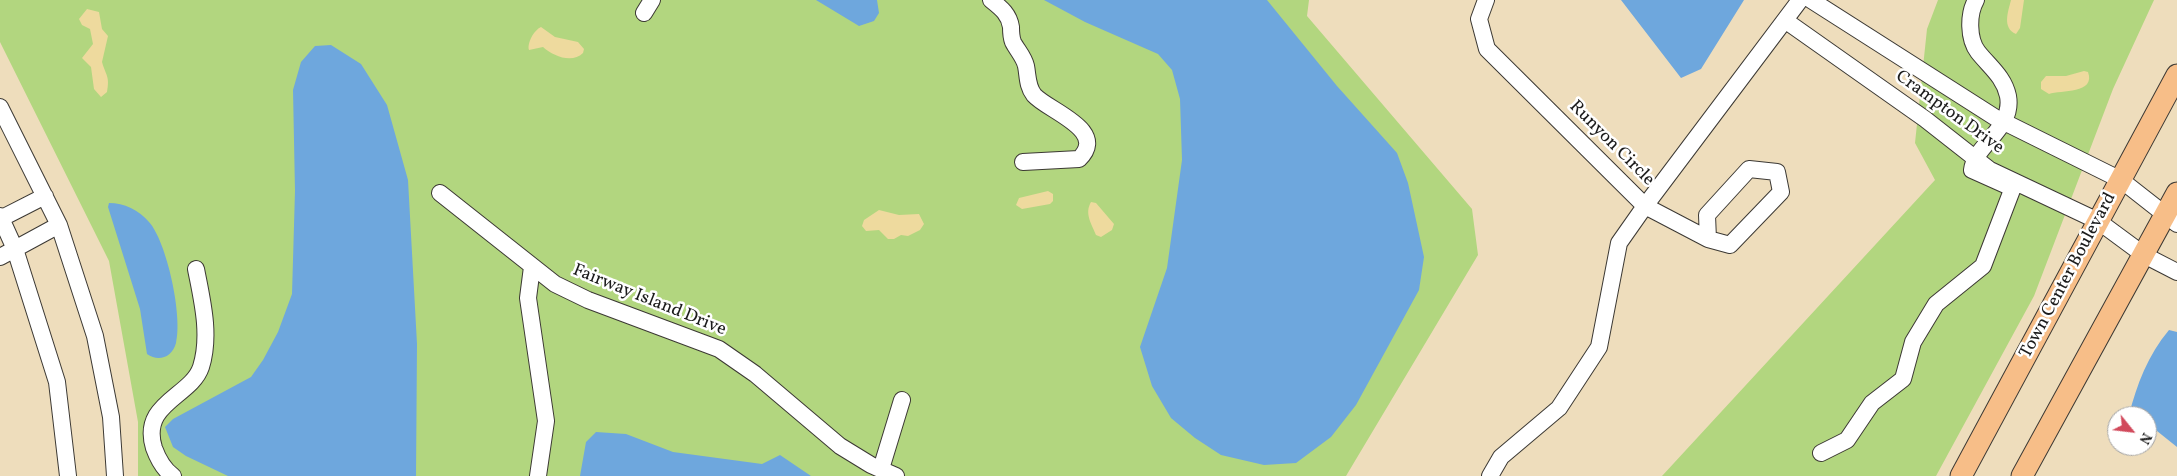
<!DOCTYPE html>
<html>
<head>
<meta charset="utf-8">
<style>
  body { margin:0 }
  #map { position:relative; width:2177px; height:476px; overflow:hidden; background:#eeddbc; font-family:Vollkorn,serif }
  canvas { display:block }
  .north { position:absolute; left:2107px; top:406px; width:50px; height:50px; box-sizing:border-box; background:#fff; border:1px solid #a4a4a4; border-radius:50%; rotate:119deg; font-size:14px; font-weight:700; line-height:20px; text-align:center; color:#1c1c1c }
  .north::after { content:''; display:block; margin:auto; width:18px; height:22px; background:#d1495b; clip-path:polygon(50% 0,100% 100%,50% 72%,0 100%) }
</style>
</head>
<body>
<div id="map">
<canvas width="2177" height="476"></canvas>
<div class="north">N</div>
</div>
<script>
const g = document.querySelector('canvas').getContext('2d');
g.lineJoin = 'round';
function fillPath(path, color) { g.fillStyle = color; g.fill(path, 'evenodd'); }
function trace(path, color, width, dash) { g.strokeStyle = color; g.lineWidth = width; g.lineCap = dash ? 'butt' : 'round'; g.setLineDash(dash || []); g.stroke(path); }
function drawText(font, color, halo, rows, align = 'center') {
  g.font = font + ' Vollkorn,serif'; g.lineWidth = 5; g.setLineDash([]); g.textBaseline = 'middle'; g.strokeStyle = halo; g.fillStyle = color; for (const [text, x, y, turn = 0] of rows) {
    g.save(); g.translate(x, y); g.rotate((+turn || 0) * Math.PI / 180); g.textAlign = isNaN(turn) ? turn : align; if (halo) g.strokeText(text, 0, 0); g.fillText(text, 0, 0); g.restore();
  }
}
const green = new Path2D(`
  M0,0H1309L1307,16L1472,209L1478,255L1346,476H138V422L109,261L0,42Z
  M1938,0H2154L2113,89L2034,296L1936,476H1662L1935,180L1915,143L1927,29Z`);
const sand = new Path2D(`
  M2011,0H2024L2020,28L2016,34C2002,28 2008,12 2011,0Z
  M87,9L99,12L102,29L108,36L102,62C106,76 110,76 107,92L101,97L94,89L91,67L82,58L93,44L90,29L82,25L79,19Z
  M541,27L555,37L578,42L584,49L583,53C572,64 553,56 543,47L529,50C527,43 534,30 541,27Z
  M2084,71L2088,72C2096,94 2061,90 2049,94L2041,89V82L2046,76H2066Z
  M1048,191L1053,194V201L1050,204L1022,209L1016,205L1019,198Z
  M1091,202L1096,203L1114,224L1112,230L1101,237L1096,235C1092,224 1084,214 1091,202Z
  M879,210L899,215L919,214L924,224L920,230L908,236L901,235L894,239H888L879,230L866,231L862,226L864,220Z`);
const water = new Path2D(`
  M816,0H877L879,13L874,21L859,26Z
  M1044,0H1267L1337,86L1397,153L1408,183L1424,257L1419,290L1356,405L1331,437L1296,463L1264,465L1221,455L1195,438L1171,418L1152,386L1140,347L1167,268L1182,160L1180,99L1172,70L1158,54L1085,22Z
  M1621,0H1744L1701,69L1681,78Z
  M331,45L361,64L387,105L408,180L417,344L416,476H228L186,456L173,447L165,427L173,419L251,377L263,360L278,332L292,294L295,191L293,90L301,62L315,46Z
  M109,203C124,203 139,210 149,222C167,242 183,317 176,343C172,358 158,362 147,354L140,309L108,207Z
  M2169,330L2177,332V447L2147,423V416L2129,415C2137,384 2148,355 2169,330Z
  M596,432L626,434L673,452L762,464L780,455L811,476H580L586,442Z`);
const minor = new Path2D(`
  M991,0C1001,8 1009,14 1011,27C1011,32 1011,37 1013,42C1017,50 1024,57 1026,66C1028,76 1027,86 1034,95C1048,111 1109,130 1079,159L1023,162
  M1486,0L1479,19L1487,49L1645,206L1800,0
  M1811,0L1996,118L2121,180L2177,224
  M644,13L652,0
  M1786,21L1925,119L1990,170L2098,221L2144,255L2177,272
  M0,107L59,225L95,336L111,417L115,476
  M1749,169L1777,172L1781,192L1730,245L1708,239L1707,215Z
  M440,193L555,284L588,300L719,349L755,374L840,446L871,465L896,476
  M0,216L15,249L57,382L68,476
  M0,219L45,196
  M0,257L59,225
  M532,267L528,298L546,421L538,476
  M1821,453L1847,440L1872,403L1903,379L1913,342L1936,304L1983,266L2012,190L2010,187L1972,170C1975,144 2014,129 2008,96C2004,77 1990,67 1978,52C1968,39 1968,14 1976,0
  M881,469L902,400
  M173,476C163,469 158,459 154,448C140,403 191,397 201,367C211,335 202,300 196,269
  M1490,476L1501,457L1559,408L1599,347L1619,243L1645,206L1708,239`);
const major = new Path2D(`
  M1961,476L2177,75
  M2022,476L2177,193`);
const streetNames = [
  ["Crampton Drive",1949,113,36],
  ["Runyon Circle",1611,144,45],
  ["Town Center Boulevard",2069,276,-62],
  ["Fairway Island Drive",649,301,22]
];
fillPath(green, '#b2d67f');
fillPath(sand, '#eeda9e');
fillPath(water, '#6ea7dd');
trace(minor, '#3c3934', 18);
trace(major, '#3c3934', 23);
trace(minor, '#fff', 16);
trace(major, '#f7be88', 21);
drawText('18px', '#1c1c1c', '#fff', streetNames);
</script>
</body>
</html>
